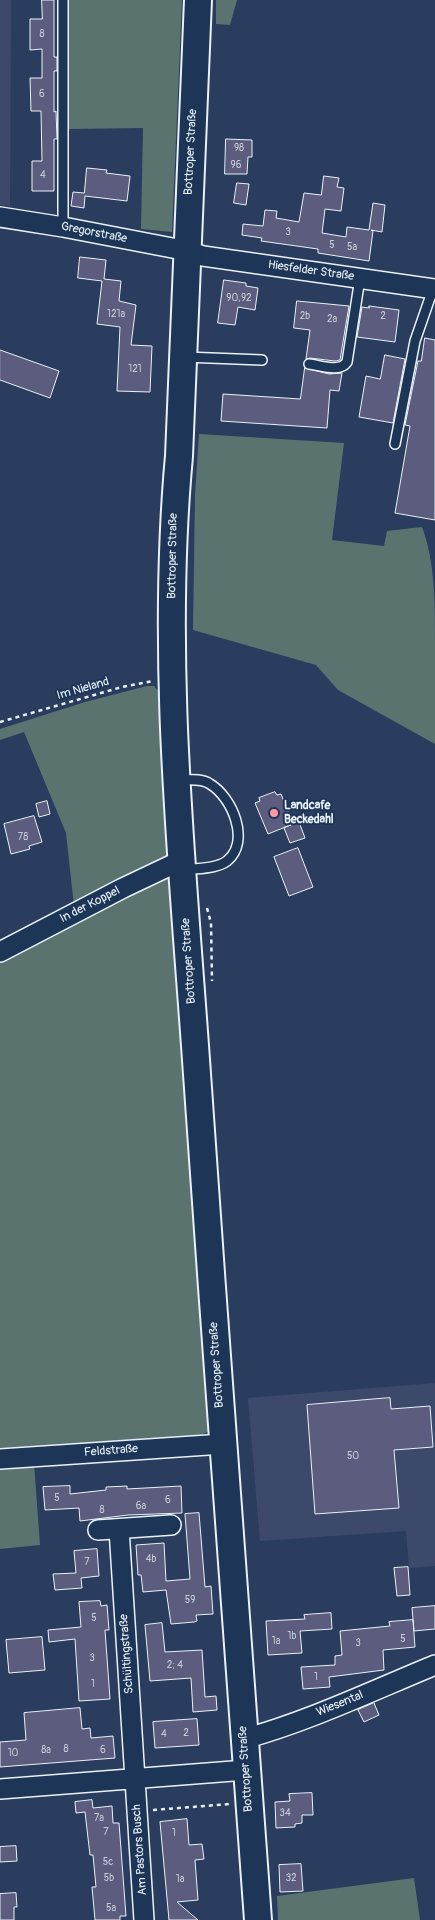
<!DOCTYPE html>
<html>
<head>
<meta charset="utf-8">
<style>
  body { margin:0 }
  canvas { display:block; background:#2a3d5f }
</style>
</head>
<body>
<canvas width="435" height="1920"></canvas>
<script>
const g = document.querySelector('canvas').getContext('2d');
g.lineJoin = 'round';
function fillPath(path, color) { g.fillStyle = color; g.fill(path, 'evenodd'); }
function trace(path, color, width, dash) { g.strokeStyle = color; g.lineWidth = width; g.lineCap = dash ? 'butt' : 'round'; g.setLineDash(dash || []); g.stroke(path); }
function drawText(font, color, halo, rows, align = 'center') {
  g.font = font + ' Pangolin,sans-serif'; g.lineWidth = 4; g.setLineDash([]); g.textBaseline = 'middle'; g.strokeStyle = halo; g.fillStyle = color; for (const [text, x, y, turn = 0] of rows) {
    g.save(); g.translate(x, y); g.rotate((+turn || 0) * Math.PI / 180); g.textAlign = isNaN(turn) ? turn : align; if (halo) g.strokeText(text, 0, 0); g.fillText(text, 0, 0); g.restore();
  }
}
const built = new Path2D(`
  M0,0H11L10,206L0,205Z
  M435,1383V1566L409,1568L406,1531L260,1541L248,1398Z`);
const green = new Path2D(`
  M68,0H182L172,232L141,229L143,128L69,129Z
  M216,0H237L230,25L216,24Z
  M199,434L344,443L332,540L384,546L387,531L422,527C435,562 435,602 435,640C435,675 435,709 435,744L338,690L316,665L193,630L195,495Z
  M147,686H154L159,692L170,852L167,857L74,906L66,833L24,732L0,740V729L85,702Z
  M167,877L172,879L211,1426L208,1432L194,1438L0,1452V959L83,916Z
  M34,1463L40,1545L0,1549V1465Z
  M414,1878L420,1920H278L277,1896Z`);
const building = new Path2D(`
  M42,0H54V57H57V71H54V112L56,111L57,139H54V191H32V161H42L41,111H31L30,78H42V49L30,50V19H42Z
  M226,139L252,140V157H248L247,174H225Z
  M87,168L107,170L106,173L130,176L127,201L85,196L84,208L71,206L73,192L84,193Z
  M324,176L339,178L337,187L344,188L341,211L325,209L322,233L346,237L347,227L369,230L373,203L385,205L382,232L371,230L373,231L369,261L318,253V249L261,241L262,238L242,235L243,224L263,226L265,210L277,211L276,218L299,222L304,193L321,195Z
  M237,183L249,184L246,205L234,203Z
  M80,257L106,260L104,279L121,281L119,301L136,305L131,345L152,346L150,392L117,391L120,327L97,324L102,281L78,278Z
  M224,280L246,283V286L258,288L255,310L238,307L235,325L218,323Z
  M297,301L349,306L340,360L335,361L310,358L306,359L310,330L294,328Z
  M369,306L399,310L395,342L357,337L362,307L369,308Z
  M425,338L435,340V520L395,513L410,426L405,425L418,361H421Z
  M0,350L59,371L50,398L0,380Z
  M385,355L405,359L393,423L359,417L366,376L380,379Z
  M305,368L329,374L342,373L339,391L330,390L327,428L221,421L223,394L300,399Z
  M275,792L277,795L281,794L293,824L268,834L255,803L260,801L259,798Z
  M47,801L50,814L39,817L36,804Z
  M34,816L42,842L29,846L30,849L11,854L4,824Z
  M299,822L305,838L290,843L284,828Z
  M298,848L313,887L289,896L274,857Z
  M390,1398L391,1409L430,1406L433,1447L394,1450L399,1508L315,1514L307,1405Z
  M70,1486V1494L106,1490V1487L127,1486V1489L181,1486L182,1513L128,1515L80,1521L79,1508L45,1510L43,1487Z
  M199,1513L205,1587L211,1586L213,1614L196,1615L197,1621L194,1622L171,1624L166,1590L143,1592L141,1575H138L136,1545L164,1543L166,1581L190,1579L185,1514Z
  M97,1549L99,1576L81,1578L82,1588L55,1590L53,1574L76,1573L74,1551Z
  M408,1567L410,1595L397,1596L394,1568Z
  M100,1601L101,1606L107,1605L109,1630H105L110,1699L79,1701L75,1639L49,1642L48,1630L81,1627L79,1602Z
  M435,1606V1629L414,1631L412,1608Z
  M331,1613L332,1629L300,1631L302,1653L268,1655L266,1621L305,1619L304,1615Z
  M413,1620L415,1647L383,1650L384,1670L329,1677L330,1687L303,1689L301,1667L335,1665V1656L342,1655L340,1631L390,1626L389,1622Z
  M162,1623L165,1652L202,1650L205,1697L216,1696L217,1710L193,1712L191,1678L150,1681L145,1625Z
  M42,1637L45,1670L9,1673L6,1640Z
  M374,1703L379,1715L364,1722L358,1710Z
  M80,1708L82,1729L90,1728L91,1738L113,1736L115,1758L0,1767V1742L26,1740L24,1713Z
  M197,1719L199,1745L155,1748L153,1722Z
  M312,1793L313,1815H302V1823L295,1824V1827L276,1828L275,1802L290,1801L289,1794Z
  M92,1800L93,1808L112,1806L113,1823H119L126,1916H120V1920H95L92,1887H96L93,1855H90L85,1812L76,1813L75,1802Z
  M187,1819L189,1845L202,1844L204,1859L195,1860L198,1900L177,1902L198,1920H169L160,1822Z
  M16,1846L17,1861L0,1862V1847Z
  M301,1864L303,1891L280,1892L279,1865Z
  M16,1893L17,1907H14V1920H0V1894Z`);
const path = new Path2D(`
  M0,722L122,687L153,681
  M207,908L211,923L212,981
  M153,1810L230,1804`);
const service = new Path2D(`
  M63,0V227
  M185,357L262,360
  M309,364C320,365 340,373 347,362L360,278
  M395,444L415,341L433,289
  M179,780C189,780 202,778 210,784C232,797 251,841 227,861C216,869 198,868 185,870`);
const minor = new Path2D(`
  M0,217L63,227L188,251L203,256L435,289
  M0,952L123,888L182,860
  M0,1459L223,1444
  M119,1529L144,1920
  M98,1530L171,1525
  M244,1739C309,1721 372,1691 435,1665
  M0,1789L246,1770`);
const secondary = new Path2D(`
  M198,0L179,456C160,662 183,869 197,1074C217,1356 236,1638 258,1920`);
const markers = [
  [274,813,5,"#ff9aa2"]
];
const numberNames = [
  ["8",42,34],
  ["6",42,94],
  ["98",239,148],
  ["96",236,165],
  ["4",43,175],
  ["3",288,232],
  ["5",332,245],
  ["5a",352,247],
  ["90,92",239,298],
  ["121a",116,314],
  ["2b",305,316],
  ["2",383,316],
  ["2a",332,319],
  ["121",135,369],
  ["78",23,837],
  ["50",353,1456],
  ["5",57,1498],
  ["6",168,1500],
  ["6a",141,1506],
  ["8",102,1510],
  ["4b",151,1559],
  ["7",87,1562],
  ["59",190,1600],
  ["5",94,1618],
  ["1b",292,1636],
  ["5",403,1639],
  ["1a",276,1641],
  ["3",358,1643],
  ["3",92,1658],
  ["2; 4",175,1665],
  ["1",316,1677],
  ["1",93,1684],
  ["2",186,1733],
  ["4",164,1734],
  ["8",66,1749],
  ["8a",46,1750],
  ["6",103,1750],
  ["10",13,1753],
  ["34",285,1813],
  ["7a",99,1818],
  ["7",106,1832],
  ["1",174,1833],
  ["5c",108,1862],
  ["5b",109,1878],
  ["32",291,1878],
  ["1a",180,1879],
  ["5a",111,1908]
];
const streetNames = [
  ["Bottroper Straße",191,152,-87],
  ["Gregorstraße",94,233,11],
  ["Hiesfelder Straße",311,271,8],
  ["Bottroper Straße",173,556,-89],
  ["Im Nieland",83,689,-16],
  ["In der Koppel",90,905,-27],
  ["Bottroper Straße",189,961,-94],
  ["Bottroper Straße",217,1365,-94],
  ["Feldstraße",111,1451,-4],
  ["Schültingstraße",127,1654,-94],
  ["Wiesental",340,1704,-22],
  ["Bottroper Straße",246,1769,-94],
  ["Am Pastors Busch",140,1850,-94]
];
const poiNames = [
  ["Landcafe",284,806],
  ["Beckedahl",284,820]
];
fillPath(built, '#3c496b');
fillPath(green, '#5a736f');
fillPath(building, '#5c5c7e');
trace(building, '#e8f1f8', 1);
trace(service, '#e8f1f8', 12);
trace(minor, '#e8f1f8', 22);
trace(secondary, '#e8f1f8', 30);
trace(path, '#e8f1f8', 2.5, [4, 4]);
trace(service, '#1d3557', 9);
trace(minor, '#1d3557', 19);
trace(secondary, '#1d3557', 26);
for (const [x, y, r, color] of markers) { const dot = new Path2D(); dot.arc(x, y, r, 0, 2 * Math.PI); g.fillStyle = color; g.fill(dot); trace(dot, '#1d3557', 2); }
drawText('10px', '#c5ccda', null, numberNames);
drawText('12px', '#e8f1f8', '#1d3557', streetNames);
drawText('bold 12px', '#e8f1f8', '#1d3557', poiNames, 'left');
</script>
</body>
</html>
